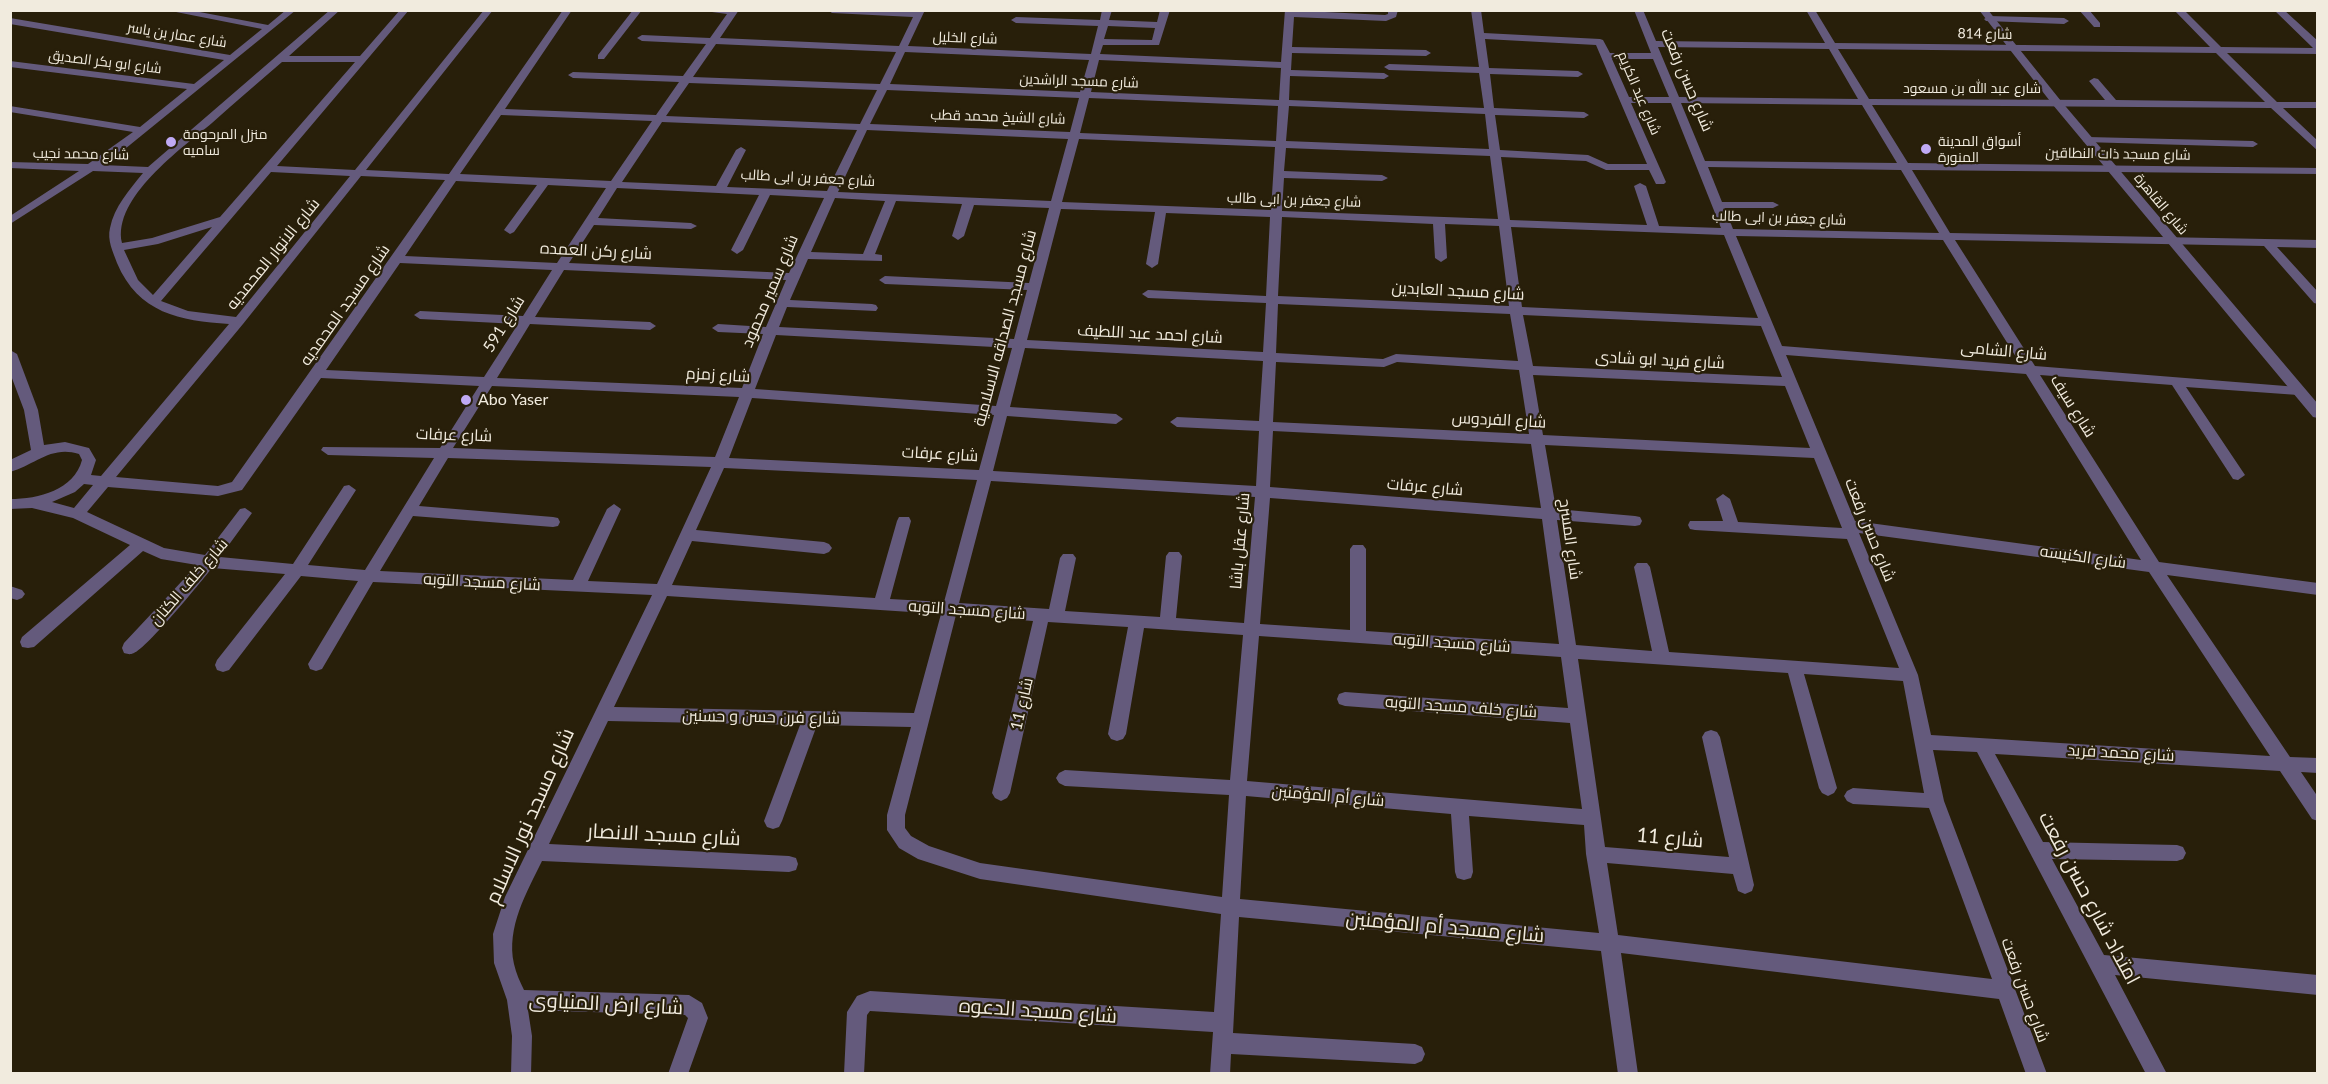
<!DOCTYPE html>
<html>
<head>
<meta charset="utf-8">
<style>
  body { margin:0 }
  #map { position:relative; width:2328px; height:1084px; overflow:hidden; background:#281f0a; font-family:Lato,sans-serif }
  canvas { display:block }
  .frame { position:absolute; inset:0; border:12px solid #f1ebde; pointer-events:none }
</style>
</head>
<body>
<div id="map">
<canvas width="2328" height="1084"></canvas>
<div class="frame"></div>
</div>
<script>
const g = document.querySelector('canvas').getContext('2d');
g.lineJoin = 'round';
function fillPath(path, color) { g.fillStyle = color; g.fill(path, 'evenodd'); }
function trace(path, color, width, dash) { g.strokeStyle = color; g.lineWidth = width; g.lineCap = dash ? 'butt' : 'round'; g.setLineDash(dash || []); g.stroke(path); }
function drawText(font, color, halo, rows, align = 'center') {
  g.font = font + ' Lato,Cairo,sans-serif'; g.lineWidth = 4.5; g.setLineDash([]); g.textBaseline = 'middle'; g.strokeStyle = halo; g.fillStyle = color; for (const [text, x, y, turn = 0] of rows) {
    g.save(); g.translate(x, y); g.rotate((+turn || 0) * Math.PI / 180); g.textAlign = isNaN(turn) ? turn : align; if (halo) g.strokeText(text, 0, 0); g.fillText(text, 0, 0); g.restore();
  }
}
const minor = new Path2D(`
  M166,10H189L268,25L286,10H296L120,153L102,165L148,167L330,10H340L289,56H360L400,10H409L277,166L355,170L484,10H493L366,170L449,174L563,10H572L505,109L656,115L679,82L573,78L568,75L573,72L683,76L706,44L642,41L637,38L642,35L710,38L727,14L697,10H739L720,38L899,46L913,17L832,13L828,10H925L908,46L1091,54L1098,26L1016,23L1011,20L1016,17L1100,20L1102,10H1112L1109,20L1157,22L1160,10H1170L1159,45H1103L1100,54L1281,62L1285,10L1385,15L1388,14V10H1398L1396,17L1386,21L1294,17L1292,47L1426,50L1431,53L1426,56L1292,53L1291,70L1384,73L1389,76L1384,79L1290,76L1289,100L1484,108L1479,73L1389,70L1384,67L1389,64L1479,67L1471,10H1481L1484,33L1600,39L1603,40L1610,53H1651L1634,10H1643L1656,41L1825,43L1806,10H1815L1835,43L2210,47L2174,10H2184L2221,47L2313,48L2274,10H2284L2318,41V54L2227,53L2277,102H2318V108H2283L2318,141V151L2271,108L1872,105L1908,163L2318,168V174L1912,170L1950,233L2318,240V248L2277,247L2318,292V304L2314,303L2264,246L1955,240L2035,366L2298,387L2305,391L2298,395L2186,387L2245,475L2238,480L2233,479L2172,385L2040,375L2159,562L2318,583V595L2167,575L2290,757L2318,758V773L2301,772L2318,797V821L2312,819L2280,771L1995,754L2043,842L2177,845L2183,847L2186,853L2183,859L2177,861L2052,859L2104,955L2318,975V995L2115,975L2167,1074H2146L1977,752L1933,750L1944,801L2047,1074H2026L1999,999L1621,953L1638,1074H1618L1601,951L1239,917L1233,1033L1415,1044L1422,1047L1425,1054L1422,1061L1415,1064L1231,1054L1230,1074H1210L1213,1032L870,1011L867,1015L864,1074H844L847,1012L857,996L870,991L1214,1012L1221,914L980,879L918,859L899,848L887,830V815L911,727L817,725L782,821L779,827L773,829L767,827L764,821L800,725L608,721L549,844L789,856L796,858L798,864L796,870L789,872L542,861C527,892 506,927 514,964C516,973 520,982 524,990L689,995L702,1003L708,1018L688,1074H668L688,1018L685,1015L528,1010L532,1036L531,1074H511L512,1036L507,1000L494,963L493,934L505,897L652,595L373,582L322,669L316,671L310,669L308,664L358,581L301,576L229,670L223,672L217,670L215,665L217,660L285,574L212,568C200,583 147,648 134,653C129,655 129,654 124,653L122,648L124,643L197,565L161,559L143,551L34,647L28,648L22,647L20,642L22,637L130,545L73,518L32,508L10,509V499C39,499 74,490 82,460L79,454C51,445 35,465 10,472V460L31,450L24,410L10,373V350L17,354L38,410L44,445L65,442L89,448L96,460L91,475L101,476L229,324C180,321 138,313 117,263C113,252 107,240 110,228C114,207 130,189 143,173L93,171L10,224V216L79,171L10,168V162L88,164L133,132L10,112V106L140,127L187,89L10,67V61L194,84L224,60L10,24V18L230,55L262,29ZM1108,26L1155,28L1152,40L1104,39ZM1485,39L1596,45L1647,164H1608L1588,155L1500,150L1495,115L1584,118L1589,115L1584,112L1494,108L1490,74L1578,77L1583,74L1578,71L1489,68ZM716,44L896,52L880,84L693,77ZM1658,47L1829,49L1858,99L1679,97ZM1838,49L2216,53L2265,102L2116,100L2098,79L2094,78L2089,81L2105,100L1869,99ZM905,52L1089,60L1080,92L890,84ZM1612,59H1653L1669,97H1629ZM1099,60L1281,68L1279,100L1091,92ZM282,62H355L220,217L152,238L122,243C112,198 182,148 212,123C235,102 259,82 282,62ZM689,83L877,90L860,124L666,116ZM887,90L1079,98L1070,132L870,124ZM1089,98L1278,106L1276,141L1080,133ZM1631,103H1671L1721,228L1659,226L1646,186L1640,183L1634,186L1647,225L1510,220L1501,157L1586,161L1606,170H1649L1656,184H1664L1666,182ZM1681,103L1862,105L1897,163L1705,161ZM1289,106L1485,114L1489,149L1286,141ZM501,115L652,121L611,181L460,174ZM662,122L857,130L827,191L727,187L746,150L741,147L736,150L716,186L622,182ZM867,130L1068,139L1051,201L838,192ZM1079,139L1275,147L1271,210L1062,202ZM1286,148L1490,156L1498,219L1282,211L1284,178L1382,181L1388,178L1382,175L1284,171ZM1708,167L1901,170L1939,233L1733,229L1725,208H1773L1779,205L1773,202H1722ZM271,172L350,176L236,317L188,311L161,301ZM361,176L445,180L232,482L218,486L116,477L243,324ZM456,181L537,185L504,230L510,234L514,232L548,185L606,188L557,263L405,256ZM617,188L759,195L731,250L737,254L743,250L770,195L824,198L789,273L569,263L594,225L691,229L697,226L691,223L598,218ZM835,198L885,201L863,254L811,252ZM896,201L962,204L952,236L958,240L964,236L974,205L1049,208L1029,283L885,276L879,280L885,284L1027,290L1014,339L779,327L787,307L876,311L878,308L876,305L872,304L790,300L808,259L882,261V255L875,254ZM1061,209L1155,212L1146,264L1152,268L1158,264L1166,213L1270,217L1266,296L1148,290L1142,294L1148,298L1266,303L1263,352L1027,340ZM1282,217L1433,224L1435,258L1441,262L1447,258L1445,224L1499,226L1509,306L1278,296ZM212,227L153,295L138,280L124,250L158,244ZM1511,227L1724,235L1758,318L1522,307ZM1736,236L1943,240L2021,365L1782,346ZM400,263L552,270L523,316L420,311L414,315L420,319L518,324L484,377L326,370ZM564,270L786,280L766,327L718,324L712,328L718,332L763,334L742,388L497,378L530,324L650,330L656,326L650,322L535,317ZM1278,304L1510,314L1518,361L1396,354L1383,359L1276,353ZM1523,315L1761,326L1782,377L1533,366ZM776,335L1012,348L996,406L755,389ZM1025,348L1263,361L1259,421L1177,417L1170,422L1177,427L1259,431L1256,486L993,471L1007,416L1116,424L1123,419L1116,414L1010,407ZM1786,355L2026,374L2141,560L1855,521ZM1276,362L1384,367L1397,362L1519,370L1529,434L1273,422ZM1533,375L1785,386L1810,448L1543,435ZM321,378L479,386L440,448L323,447L321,450L328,455L434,458L365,570L308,565L356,490L349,485L344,486L293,564L220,557L252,513L245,508L240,509L205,555L164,548L87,512L108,487L218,496L242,490ZM492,386L739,397L715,457L453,448ZM752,398L994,415L979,470L729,458ZM1273,431L1531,444L1541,508L1270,487ZM1545,445L1814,458L1842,528L1738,522L1730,499L1723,494L1716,499L1723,521H1690L1688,525L1690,529L1695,530L1847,539L1899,668L1669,652L1650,567L1647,563H1637L1634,567L1652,651L1576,645L1557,520L1635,526L1640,525L1642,521L1640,517L1635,516L1556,509ZM448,458L711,467L657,584L588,581L621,509L614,504L607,509L573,580L380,571L413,516L553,527L558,526L560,522L558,518L553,517L419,506ZM724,468L977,480L944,602L890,599L911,521L909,517H899L897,521L875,598L672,585L692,541L824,554L829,552L832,548L829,544L824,542L696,530ZM991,481L1255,497L1244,623L1176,618L1182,556L1179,552H1169L1166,556L1160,617L1065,611L1076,558L1073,554H1063L1060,558L1049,609L959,603ZM84,484L93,485L74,508L52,502L75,492ZM1270,498L1542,519L1559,644L1366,631V549L1363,545H1353L1350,549V630L1260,624ZM1859,533L2149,572L2270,756L1931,735L1918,675ZM667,596L941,614L914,713L614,707ZM956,615L1033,621L992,793L995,798L1001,801L1007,798L1010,793L1048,622L1128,627L1108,734L1111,739L1117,741L1123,739L1126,734L1144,628L1243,635L1230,780L1065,770L1059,773L1056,778L1059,783L1065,786L1229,795L1222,897L980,863L929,846L911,836L905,828V815ZM1259,636L1561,657L1568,708L1345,692L1339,694L1337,699L1339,704L1345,706L1570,723L1582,809L1247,781ZM1578,659L1788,673L1819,788L1822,793L1828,796L1834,793L1837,788L1804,674L1903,681L1924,793L1853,788L1847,791L1844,796L1847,801L1853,804L1929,808L1992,979L1618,935L1607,863L1733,874L1738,891L1745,894L1752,891L1754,885L1720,737L1717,732L1711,730L1705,732L1702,737L1729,857L1605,847ZM1246,796L1451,814L1455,872L1457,878L1464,880L1471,878L1473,872L1469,816L1584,825L1586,854L1599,933L1240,899Z
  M633,10H642L604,59H598V55Z
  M2079,10H2089L2100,23V27H2094Z
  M1989,16L2064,18L2069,21L2064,24L1986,21L1984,19Z
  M2088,137L2253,141L2258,144L2253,147L2084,142L2083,140Z
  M10,586L22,590L25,594L22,598L17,600L10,598Z`);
const tertiary = new Path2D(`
  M1979,10H1988L2061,101L2318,404V418L2313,417L2053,105Z`);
const markers = [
  [171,142,6,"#bfa9f4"],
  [1926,149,6,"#bfa9f4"],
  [466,400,6,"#bfa9f4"]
];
const farStreetnames = [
  ["شارع 814",1985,34,1],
  ["شارع عمار بن ياسر",177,35,9],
  ["شارع الخليل",965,38,2],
  ["شارع ابو بكر الصديق",105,62,7],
  ["شارع مسجد الراشدين",1079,81,2],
  ["شارع عبد الله بن مسعود",1972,88],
  ["شارع عبد الكريم",1639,93,67],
  ["شارع الشيخ محمد قطب",998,117,2],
  ["شارع محمد نجيب",81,154,1],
  ["شارع مسجد ذات النطاقين",2118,154,1],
  ["شارع جعفر بن ابى طالب",808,178,3],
  ["شارع جعفر بن ابى طالب",1294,200,2],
  ["شارع القاهرة",2161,204,50],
  ["شارع جعفر بن ابى طالب",1779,218,2]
];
const farPoinames = [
  ["منزل المرحومة",183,134],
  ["ساميه",183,150],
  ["أسواق المدينة",1938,141],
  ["المنورة",1938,157]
];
const streetNames = [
  ["شارع حسن رفعت",1687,80,67],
  ["شارع ركن العمده",596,251,3],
  ["شارع الانوار المحمديه",273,254,-51],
  ["شارع سمير محمود",770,291,-67],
  ["شارع مسجد العابدين",1458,291,3],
  ["شارع مسجد المحمديه",345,305,-55],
  ["شارع 591",504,324,-58],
  ["شارع مسجد الصداقه الاسلامية",1005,328,-75],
  ["شارع احمد عبد اللطيف",1150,334,3],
  ["شارع الشامى",2004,351,5],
  ["شارع فريد ابو شادى",1660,360,3],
  ["شارع زمزم",718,375,3],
  ["شارع سيف",2073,406,58],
  ["شارع الفردوس",1499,420,3],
  ["شارع عرفات",454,435,2],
  ["شارع عرفات",940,454,3],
  ["شارع عرفات",1425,487,5],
  ["شارع حسن رفعت",1870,530,68],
  ["شارع المسرح",1570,539,82],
  ["شارع عقل باشا",1240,541,-85],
  ["شارع الكنيسه",2083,557,8],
  ["شارع خلف الكتان",189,582,-49],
  ["شارع مسجد التوبه",482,582,3],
  ["شارع مسجد التوبه",967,610,4],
  ["شارع مسجد التوبه",1452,643,4],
  ["شارع 11",1022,704,-77],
  ["شارع خلف مسجد التوبه",1461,707,4],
  ["شارع فرن حسن و حسنين",761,717,1],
  ["شارع محمد فريد",2121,753,3],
  ["شارع أم المؤمنين",1328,796,5],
  ["شارع حسن رفعت",2025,990,70]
];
const poiNames = [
  ["Abo Yaser",478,400]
];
const nearStreetnames = [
  ["شارع مسجد نور الاسلام",530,816,-66],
  ["شارع مسجد الانصار",664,835,3],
  ["شارع 11",1670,838,5],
  ["امتداد شارع حسن رفعت",2089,898,62],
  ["شارع مسجد أم المؤمنين",1445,927,5],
  ["شارع ارض المنياوى",606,1004,3],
  ["شارع مسجد الدعوه",1038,1011,4]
];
fillPath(minor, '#645a7c');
fillPath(tertiary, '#645a7c');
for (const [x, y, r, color] of markers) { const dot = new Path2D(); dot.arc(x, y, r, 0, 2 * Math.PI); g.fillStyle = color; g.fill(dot); trace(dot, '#281f0a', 2); }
drawText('14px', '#f1ebde', '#281f0a', farStreetnames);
drawText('14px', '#f1ebde', '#281f0a', farPoinames, 'left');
drawText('16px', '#f1ebde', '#281f0a', streetNames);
drawText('16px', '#f1ebde', '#281f0a', poiNames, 'left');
drawText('20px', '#f1ebde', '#281f0a', nearStreetnames);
</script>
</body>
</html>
